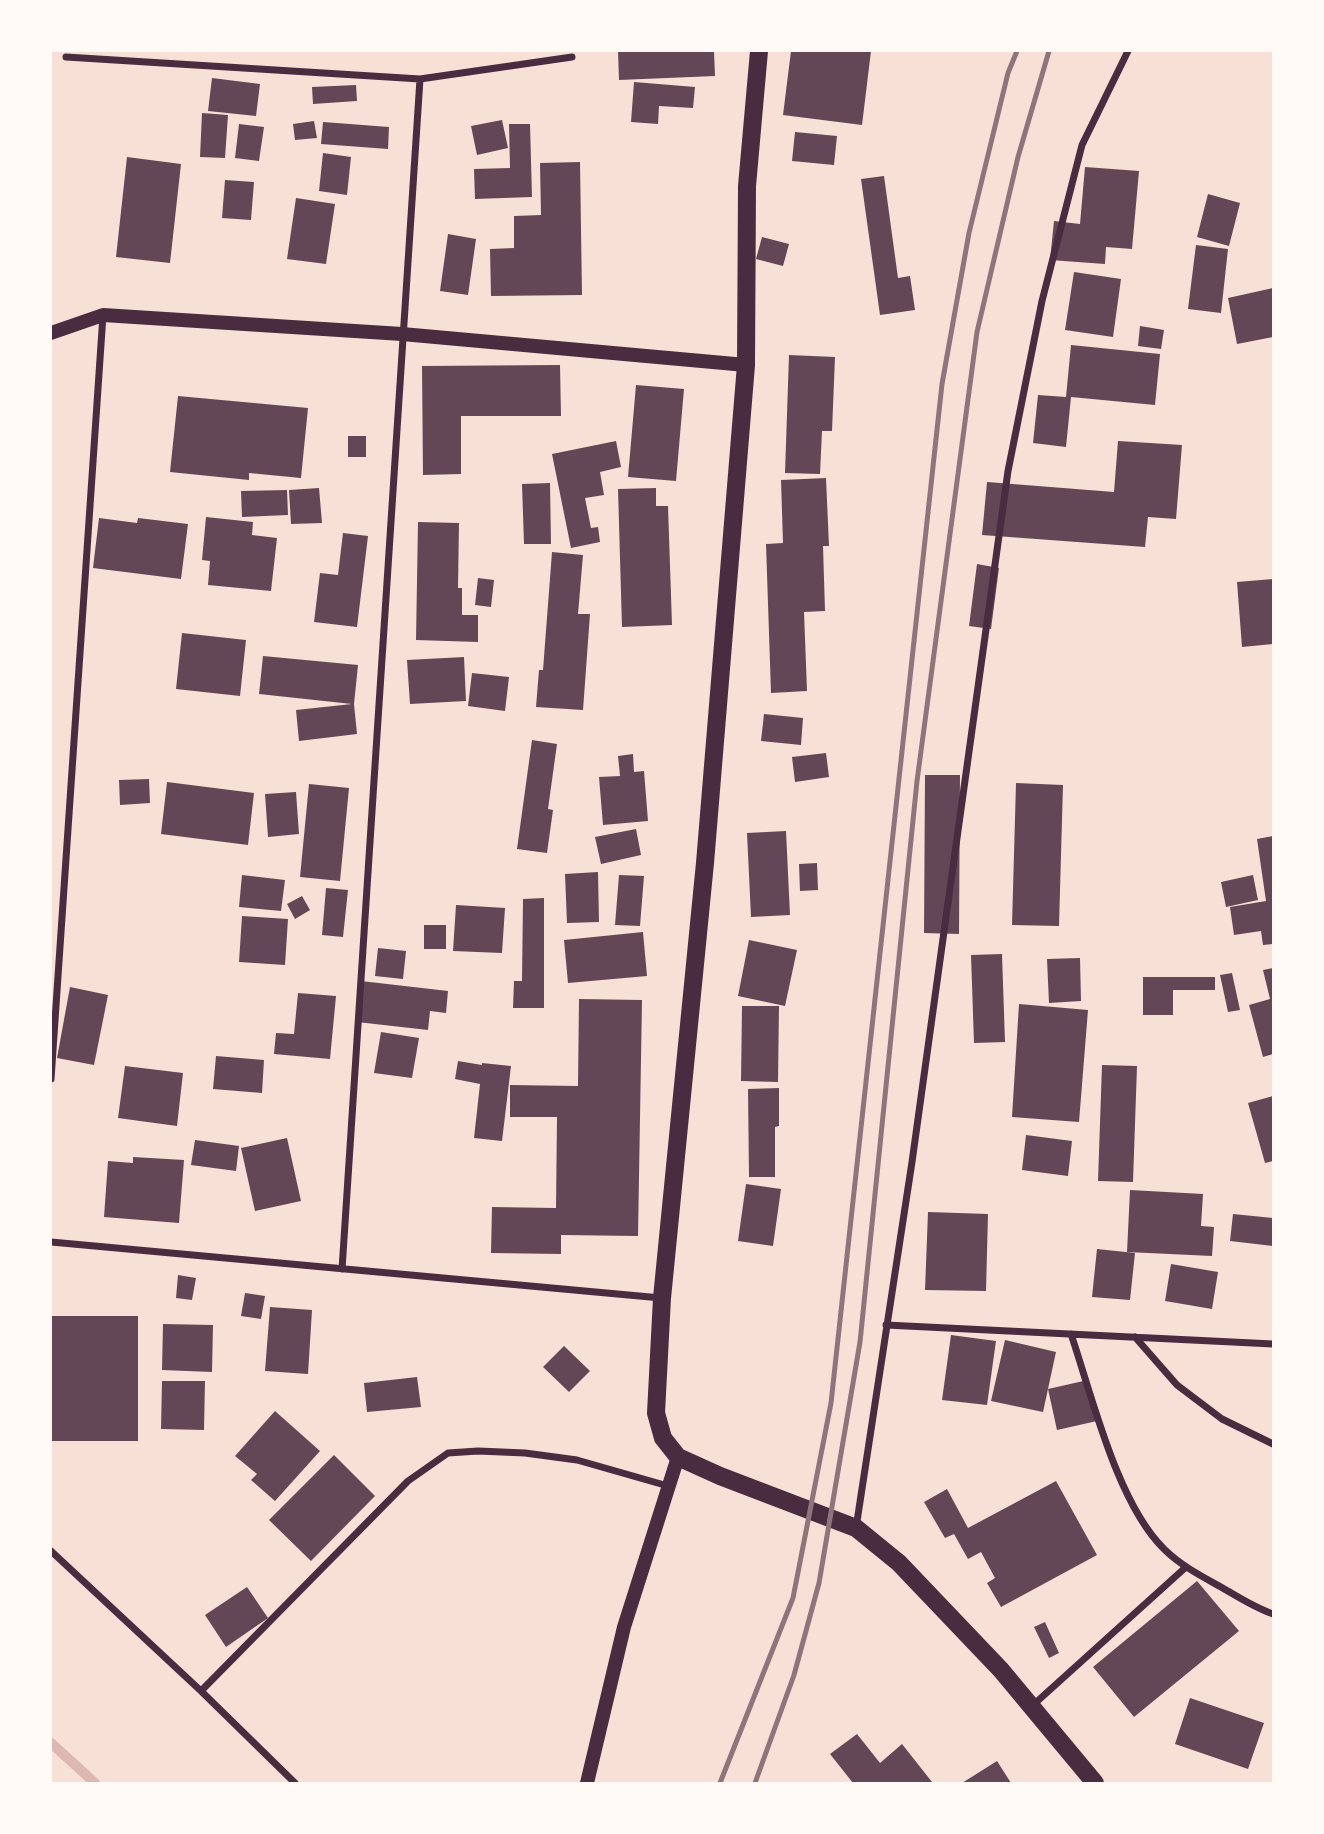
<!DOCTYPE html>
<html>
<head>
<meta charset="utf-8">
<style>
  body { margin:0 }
  #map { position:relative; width:1324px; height:1834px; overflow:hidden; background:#f7e1d7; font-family:"Fira Sans Condensed",sans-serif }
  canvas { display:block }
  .frame { position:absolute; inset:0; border:52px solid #fffaf5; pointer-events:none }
</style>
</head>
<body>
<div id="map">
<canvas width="1324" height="1834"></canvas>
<div class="frame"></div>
</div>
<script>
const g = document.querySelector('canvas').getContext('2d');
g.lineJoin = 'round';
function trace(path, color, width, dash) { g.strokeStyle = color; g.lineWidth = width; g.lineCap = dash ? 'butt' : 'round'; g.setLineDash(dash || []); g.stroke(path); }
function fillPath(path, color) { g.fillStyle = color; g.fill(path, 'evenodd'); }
const stream = new Path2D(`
  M51,1743L95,1783`);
const building = new Path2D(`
  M618,51H714L715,76L619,80Z
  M791,51H871L862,125L783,115Z
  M212,78L260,84L256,116L208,111Z
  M634,82L695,87L693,108L659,106L658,124L631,122Z
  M356,85L357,101L313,104L312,87Z
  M202,113L228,115L225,158L200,157Z
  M502,120L508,148L477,155L471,126Z
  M314,121L317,138L295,140L293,124Z
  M323,122L389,127L388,149L321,144Z
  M239,124L264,127L259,161L235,158Z
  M509,124H530L532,197L475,199L474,169L510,168Z
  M795,132L837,136L834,165L792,161Z
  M323,153L351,157L347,195L319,191Z
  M127,157L181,164L170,263L116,257Z
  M580,162L582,295L491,296L490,249L514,248V216L541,215L540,163Z
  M1085,167L1139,171L1132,249L1106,247L1105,264L1050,260L1054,221L1080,224Z
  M884,176L898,278L910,276L915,310L880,315L861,179Z
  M225,180L254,182L251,220L222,218Z
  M1208,194L1240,203L1229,246L1197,237Z
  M296,198L335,204L326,264L287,259Z
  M448,234L476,239L468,295L440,291Z
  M762,237L789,244L783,266L756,259Z
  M1196,245L1228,249L1221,313L1188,309Z
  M1074,272L1121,279L1113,337L1065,330Z
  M1273,288V337L1237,344L1228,298Z
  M1140,326L1164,330L1161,349L1138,346Z
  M1071,345L1160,354L1155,405L1071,397L1066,447L1033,443L1038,395L1066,397Z
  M789,355L835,357L832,431H822L820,474L785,473Z
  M560,365L561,416H461V474L423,475L422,366Z
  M636,385L684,389L676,481L628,477Z
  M178,396L308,408L301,478L249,473V480L170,472Z
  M348,436H366V457H348Z
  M616,441L621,467L600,472L604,495L585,498L591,528L598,527L600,542L571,548L552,454Z
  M1118,441L1182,445L1176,519L1148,517L1145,547L982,535L987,482L1114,492Z
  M826,478L829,546H823L825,611L804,612L807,691L771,693L766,544L783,543L781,480Z
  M550,483L551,544H524L522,484Z
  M319,488L322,523L291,524L289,490Z
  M656,488V506H668L672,625L622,627L618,489Z
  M287,490L288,515L242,517L241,491Z
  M206,517L253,522L252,535L277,538L271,591L208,585L210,561L202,560Z
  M99,518L137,523L138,518L188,524L181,579L93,568Z
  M418,522L459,523L458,588H462V615H478V642L416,640Z
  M343,533L368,536L357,627L314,622L320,573L338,575Z
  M552,552L583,555L578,614H590L583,710L536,707L539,670H543Z
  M977,564L999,568L991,629L969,626Z
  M478,578L494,580L491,607L475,605Z
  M1273,579V644L1242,647L1237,582Z
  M182,633L246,640L240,696L176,689Z
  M263,656L358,665L354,704L357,734L299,741L296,710L352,704L259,694Z
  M464,657L466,701L410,704L407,660Z
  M472,673L509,677L505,711L468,706Z
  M764,714L803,718L801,745L761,741Z
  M532,740L557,744L548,809L553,810L547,853L517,849Z
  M826,753L829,777L795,782L792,757Z
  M633,754L634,772L644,771L648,821L603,825L599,777L620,776L618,756Z
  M925,775H960L959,934L924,933Z
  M149,779L150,803L120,805L119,780Z
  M167,782L254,793L248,845L161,834Z
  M1016,783L1063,785L1059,926L1012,925Z
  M309,784L349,788L340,881L300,877Z
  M296,792L299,834L268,837L265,794Z
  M636,829L641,855L601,864L595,837Z
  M786,831L790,915L751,917L747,833Z
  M1273,836V944L1263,945L1261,931L1234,935L1230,907L1266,901L1257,839Z
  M817,863L818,890L800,891L799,864Z
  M598,872L599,922L567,923L565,874Z
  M242,875L285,880L281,911L239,907Z
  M619,875L644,876L640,926L615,925Z
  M1253,875L1258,900L1226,907L1221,882Z
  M326,888L348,890L343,937L322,935Z
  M302,896L310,910L295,919L287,904Z
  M544,898V1008H513L514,981H522L523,899Z
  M456,905L505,908L502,953L453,951Z
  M242,916L288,919L285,965L239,962Z
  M424,925H446V949H424Z
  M643,932L647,976L568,983L564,940Z
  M749,940L797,950L785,1006L738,996Z
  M378,948L406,951L403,979L375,976Z
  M1002,954L1005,1042L974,1043L971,955Z
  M1080,958L1081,1001L1049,1003L1047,959Z
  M1273,968V1054L1263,1057L1249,1005L1270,999L1263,970Z
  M1232,973L1240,1010L1228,1012L1220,975Z
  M1143,977H1215V990H1173V1015H1143Z
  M361,981L448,991L446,1013L430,1011L428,1030L357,1022Z
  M70,987L108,995L94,1065L57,1058Z
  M298,993L336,996L330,1059L274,1054L276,1033L294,1034Z
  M579,999L642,1000L638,1236L561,1235V1254L491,1253L492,1207L556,1208L557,1117H510V1085L578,1086Z
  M1019,1004L1088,1010L1079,1122L1012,1117Z
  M742,1006H779L778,1082L741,1081Z
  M381,1032L419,1038L412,1078L374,1073Z
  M216,1056L264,1060L262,1093L213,1089Z
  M458,1061L482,1065V1063L511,1066L502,1141L474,1138L480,1084L455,1079Z
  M1102,1065L1137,1066L1133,1182L1098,1181Z
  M125,1066L183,1073L177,1126L118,1118Z
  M779,1088V1126L775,1127V1177H749L748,1089Z
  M1273,1096V1161L1265,1163L1248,1103Z
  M1026,1135L1072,1141L1068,1176L1022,1170Z
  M287,1138L301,1201L255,1211L241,1148Z
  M195,1140L239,1146L236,1171L191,1165Z
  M133,1157L184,1160L179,1223L104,1217L108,1161L133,1163Z
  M746,1184L781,1189L773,1246L738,1241Z
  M1130,1190L1203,1194L1201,1226L1214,1227L1212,1256L1127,1252Z
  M928,1212L988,1214L986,1291L925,1290Z
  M1233,1214L1273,1218V1246L1230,1241Z
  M1097,1249L1135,1253L1130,1300L1092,1297Z
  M1171,1264L1218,1272L1212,1309L1165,1301Z
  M178,1275L196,1278L192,1300L176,1298Z
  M245,1293L265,1296L261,1319L241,1316Z
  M270,1307L312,1310L308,1374L265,1371Z
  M51,1316H138V1441H51Z
  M163,1324L213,1325L212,1372L162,1370Z
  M951,1335L996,1341L987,1405L942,1400Z
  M1005,1340L1056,1352L1043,1412L991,1401Z
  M564,1346L590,1371L569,1392L543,1367Z
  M417,1377L421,1407L367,1412L364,1383Z
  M1088,1380L1097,1421L1057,1430L1048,1389Z
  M162,1381H205L204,1430L161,1429Z
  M275,1411L320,1451L275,1501L251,1480L257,1474L235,1456Z
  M334,1455L375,1496L311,1561L269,1520Z
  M1056,1481L1097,1555L1001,1607L987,1583L995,1578L981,1552L968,1559L954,1534L945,1538L924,1502L947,1489L968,1528Z
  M1197,1581L1239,1631L1134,1717L1093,1667Z
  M247,1587L268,1618L226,1647L205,1615Z
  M1045,1622L1059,1653L1049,1658L1034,1627Z
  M1190,1698L1264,1723L1248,1769L1175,1744Z
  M857,1734L880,1763L902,1744L932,1782L853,1783L830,1754Z
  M997,1761L1011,1783H962Z`);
const minor = new Path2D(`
  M66,57L420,79L342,1269
  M420,79L572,57
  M51,1079L103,315
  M51,1242L661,1298
  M886,1325L1273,1344
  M1071,1334C1092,1396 1117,1503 1164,1549C1180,1565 1201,1576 1221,1587C1238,1597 1255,1608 1273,1614
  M1135,1337L1177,1385L1222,1419L1273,1444
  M856,1528L912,1162L1008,471L1042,301L1082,145L1128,51
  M51,1551L201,1691L295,1783
  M201,1691L408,1481L448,1453L478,1451L525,1453L577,1460L668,1486
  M1032,1706L1186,1567`);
const secondary = new Path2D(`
  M51,333L103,315L402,334L746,365
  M587,1783L624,1627L678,1457`);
const primary = new Path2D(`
  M759,51L747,186L746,365L705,863L662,1298L656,1413L663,1438L678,1457L720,1476L856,1528L899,1563L1001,1670L1095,1783`);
const rail = new Path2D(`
  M720,1783L793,1598L831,1403L942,384L969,233L1008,73L1017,51
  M755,1783L794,1675L819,1583L860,1342L917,781L977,332L1018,157L1049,51`);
trace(stream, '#dcb8b0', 10);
fillPath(building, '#644757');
trace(minor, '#4a2c40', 7);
trace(secondary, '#4a2c40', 14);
trace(primary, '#4a2c40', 18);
trace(rail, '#8f747c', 5);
</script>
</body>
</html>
